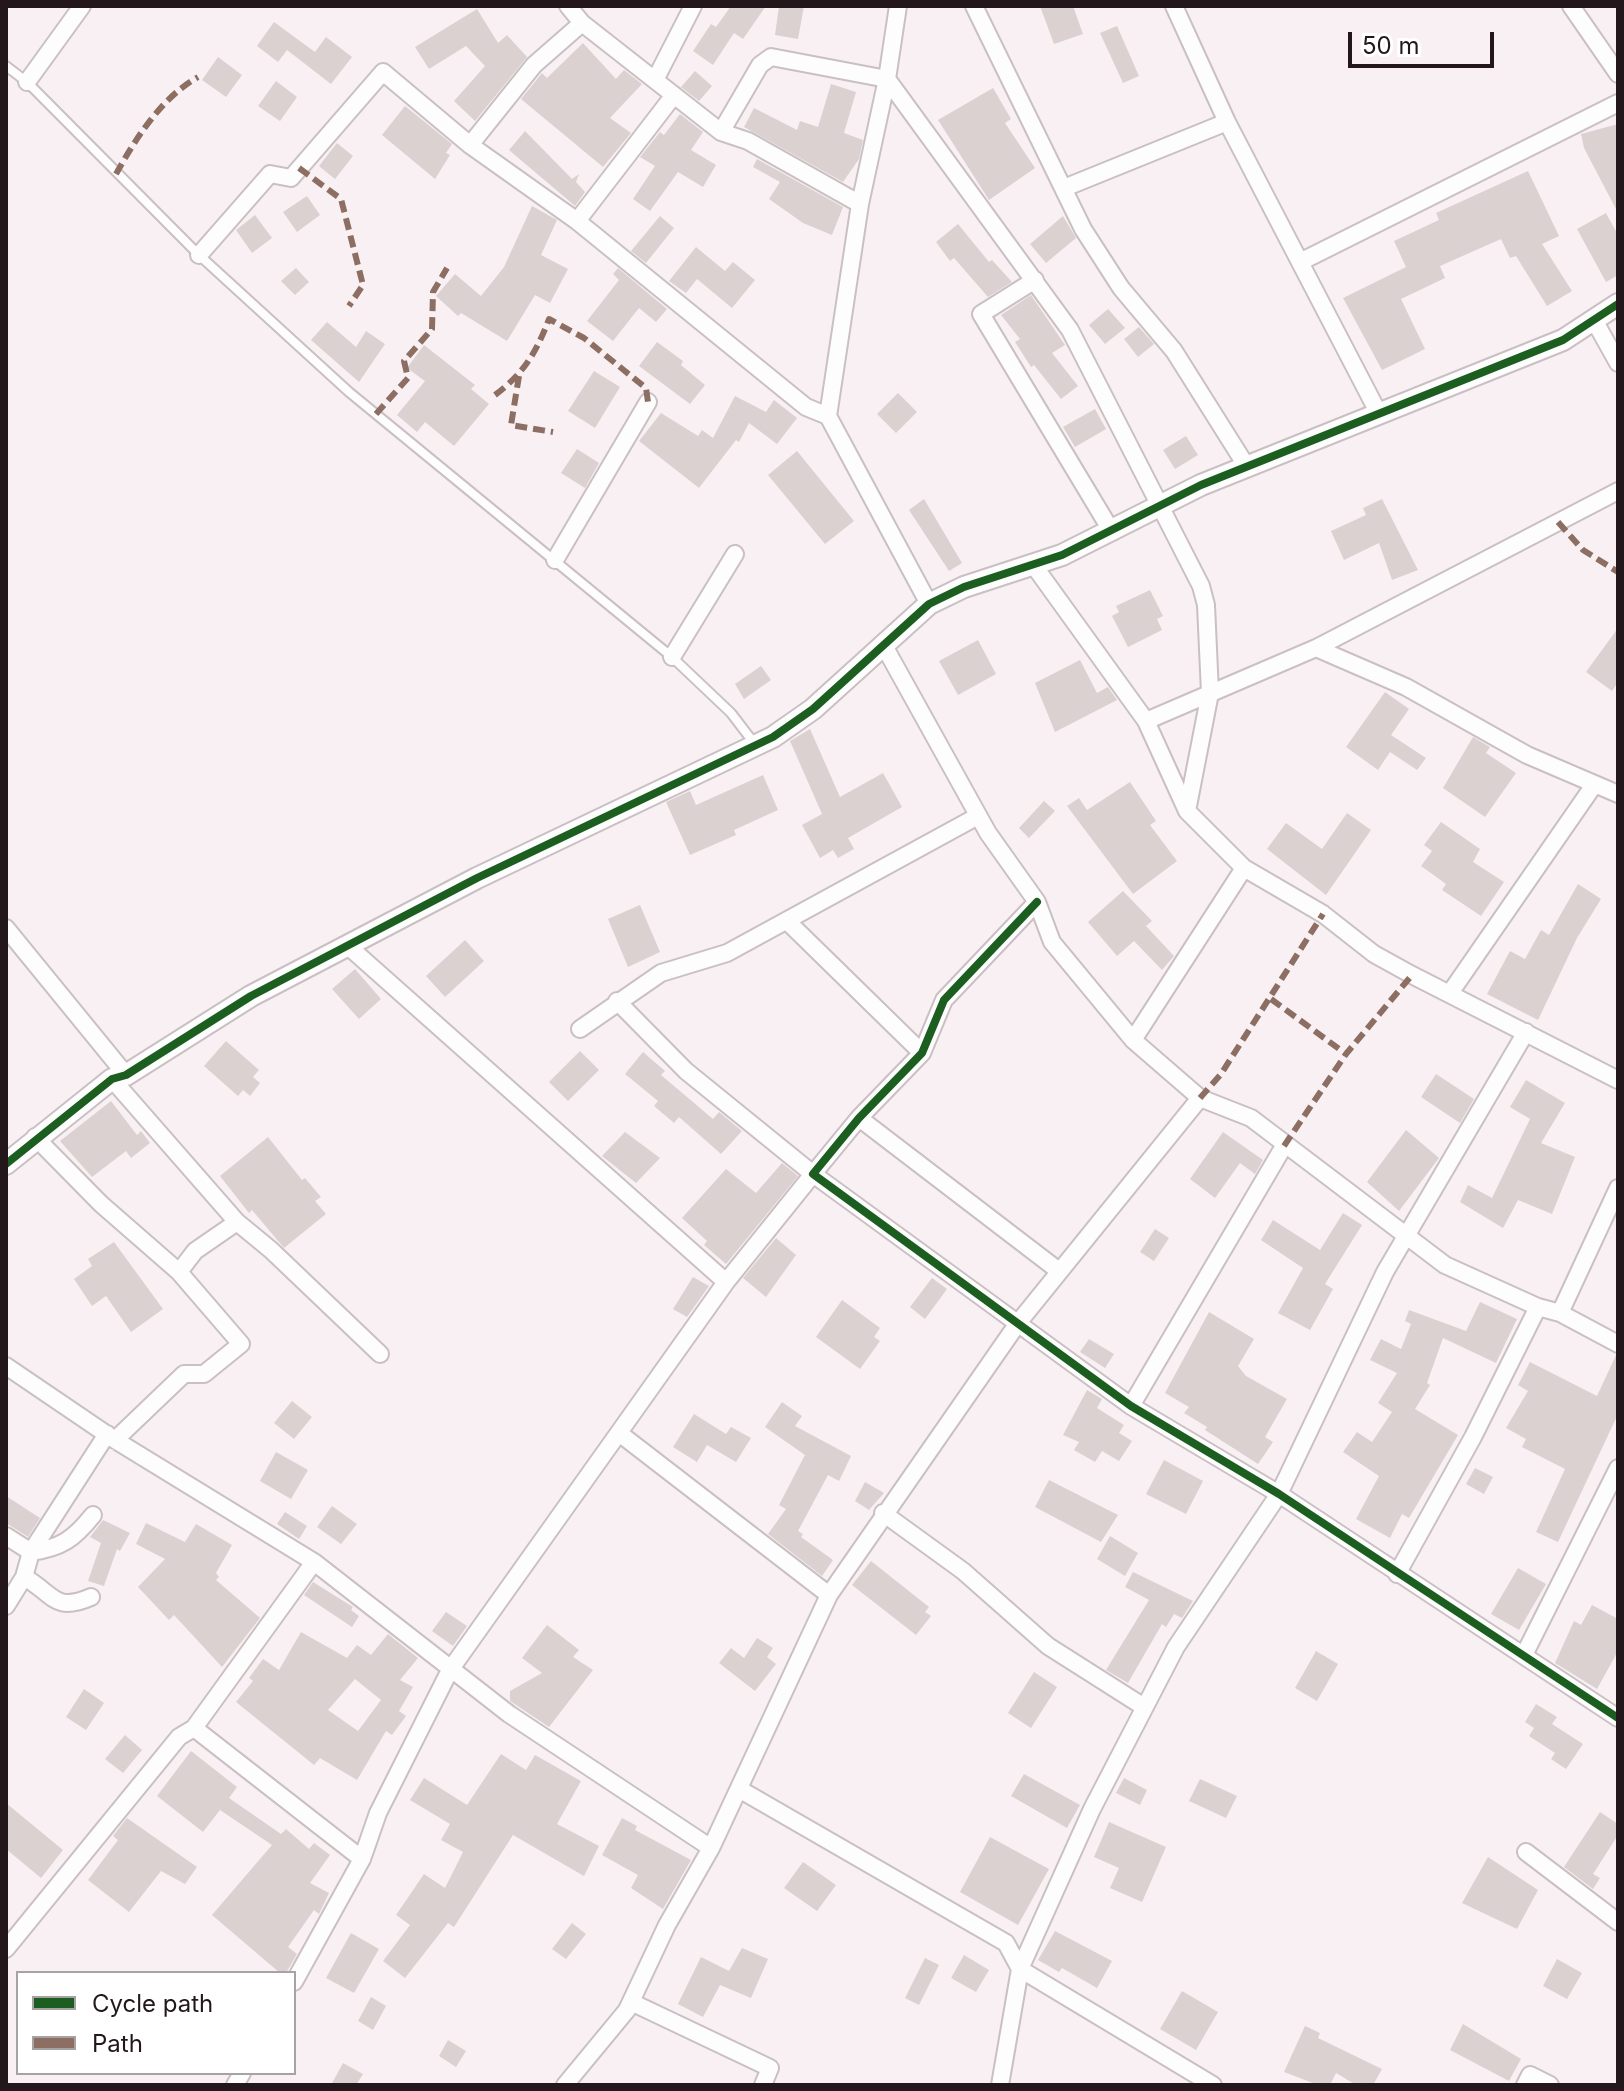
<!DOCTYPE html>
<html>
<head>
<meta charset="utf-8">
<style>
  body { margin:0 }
  #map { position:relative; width:1624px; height:2091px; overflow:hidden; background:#f8f0f2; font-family:Inter,sans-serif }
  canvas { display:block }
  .frame { position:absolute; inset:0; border:8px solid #23171b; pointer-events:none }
  .legend { position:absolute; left:16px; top:1971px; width:280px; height:104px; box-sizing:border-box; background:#fff; border:2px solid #a7a2a4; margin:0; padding:10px 14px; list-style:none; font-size:24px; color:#23171b }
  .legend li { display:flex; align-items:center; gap:16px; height:40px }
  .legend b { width:40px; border:2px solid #a7a2a4 }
  .scale { position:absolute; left:1348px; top:32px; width:146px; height:36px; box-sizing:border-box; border:4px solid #23171b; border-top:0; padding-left:10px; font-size:24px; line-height:28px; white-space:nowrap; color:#23171b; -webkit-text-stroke:6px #fff; paint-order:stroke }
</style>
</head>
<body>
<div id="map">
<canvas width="1624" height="2091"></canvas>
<div class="frame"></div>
<ul class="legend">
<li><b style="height:10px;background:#1b5e20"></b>Cycle path</li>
<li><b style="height:10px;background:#8d6e63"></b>Path</li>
</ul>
<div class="scale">50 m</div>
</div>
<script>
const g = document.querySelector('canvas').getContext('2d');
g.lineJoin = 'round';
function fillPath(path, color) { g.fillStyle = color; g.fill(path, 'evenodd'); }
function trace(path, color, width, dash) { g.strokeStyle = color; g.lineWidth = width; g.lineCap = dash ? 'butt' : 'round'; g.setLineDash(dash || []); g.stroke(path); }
const building = new Path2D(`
  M731,6H766L743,39L734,33L713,65L693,51L711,24L716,27Z
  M779,6H804L798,39L775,35Z
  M1040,6H1073L1083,34L1054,44Z
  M477,9L498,43L507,35L527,57L475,121L454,101L485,66L466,46L429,69L415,47Z
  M274,22L315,52L326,37L352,57L331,84L287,50L278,62L257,46Z
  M1117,26L1139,76L1123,83L1100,33Z
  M583,43L616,79L624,70L642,84L610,118L631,133L603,167L521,99L542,73L547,78Z
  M218,57L242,75L226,97L202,80Z
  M695,71L712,86L699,101L681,87Z
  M276,81L297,97L280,121L258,106Z
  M831,84L856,92L844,133L863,140L859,159L843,182L744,127L754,108L797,130L800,121L818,127Z
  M993,88L1011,119L1005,123L1035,168L989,200L938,120Z
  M405,106L452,144L446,153L450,155L435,179L382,135Z
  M680,114L703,132L691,150L716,165L703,187L678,172L650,211L633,199L655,166L640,157L660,132L664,135Z
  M1618,124V213L1584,148L1581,134Z
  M525,131L572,179L579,174L576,182L585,192L575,206L509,150Z
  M337,143L353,156L335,179L319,166Z
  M757,159L843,207L832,235L803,223L769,199L780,182L753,167Z
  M1528,171L1559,236L1542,244L1572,291L1547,306L1516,256L1510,258L1501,239L1440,266L1445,278L1401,299L1425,349L1382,370L1343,298L1406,267L1394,241L1439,220L1436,213Z
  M307,196L320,215L297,232L283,212Z
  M532,206L557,220L541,255L568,269L550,303L535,295L507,341L461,313L458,316L436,296L455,274L481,296L504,267Z
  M1606,213L1618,235V275L1606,282L1577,229Z
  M255,215L272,238L252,253L236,230Z
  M660,216L674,228L646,263L631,251Z
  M1063,216L1076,238L1046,263L1030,244Z
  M958,224L989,262L992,260L1012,282L988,297L954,258L950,261L936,242Z
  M696,247L725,271L733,262L755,280L732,308L697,279L686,293L669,281Z
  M296,268L309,282L295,295L281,281Z
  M618,268L667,309L656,322L639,308L613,341L587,321L619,280L613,274Z
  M1031,295L1065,345L1052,353L1078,386L1061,399L1034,365L1031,367L1015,342L1020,339L1001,315Z
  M1108,309L1125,328L1105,344L1089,325Z
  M327,322L356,347L366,331L385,344L359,382L311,340Z
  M1139,327L1154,344L1138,357L1124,339Z
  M657,342L683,361L681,365L705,385L690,404L639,366Z
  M424,345L475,385L471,389L489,404L454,446L425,422L417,432L397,415L425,381L407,368Z
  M594,371L620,387L595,428L568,411Z
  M898,393L917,412L896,433L877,414Z
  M735,396L766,412L774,400L797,418L777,444L749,423L739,442L736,440L699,488L639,441L661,413L698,436L702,430L713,438Z
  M1095,409L1106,429L1075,447L1063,427Z
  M1186,436L1198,455L1175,469L1163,450Z
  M577,449L599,463L585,488L561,473Z
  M797,451L854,521L825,544L768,475Z
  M924,499L962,563L949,571L909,510Z
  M1382,499L1418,570L1392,580L1379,543L1344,560L1331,531L1366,515L1363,508Z
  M1150,590L1163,616L1157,619L1162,630L1128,647L1112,616L1119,612L1116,606Z
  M1618,628V682L1612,691L1586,672Z
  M978,640L996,674L958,695L939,661Z
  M1080,660L1097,693L1108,687L1117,700L1055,732L1035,683Z
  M761,666L771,680L744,699L735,684Z
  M1385,692L1409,709L1391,735L1426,758L1417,770L1390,752L1378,770L1346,747Z
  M810,729L840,797L883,773L902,807L848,838L854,849L838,858L833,850L820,858L802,825L822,814L790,741Z
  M1473,737L1490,747L1486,753L1516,773L1485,817L1443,788Z
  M763,775L778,810L734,830L736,835L690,855L666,802L690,791L696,805Z
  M1130,782L1156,821L1150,825L1177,861L1133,894L1067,806L1079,798L1087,810Z
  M1044,801L1055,811L1029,838L1019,828Z
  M1347,813L1371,830L1326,895L1267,849L1286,823L1322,849Z
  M1441,822L1480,849L1473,862L1504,882L1481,916L1442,890L1446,884L1421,866L1432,851L1424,845Z
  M1578,884L1601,899L1577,938L1538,1020L1487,994L1510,951L1525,959L1541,930L1549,935Z
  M1123,891L1152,921L1146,926L1174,956L1162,970L1134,941L1117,956L1088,922Z
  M640,905L660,952L628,967L608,919Z
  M465,940L484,961L445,997L426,976Z
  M355,969L381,999L359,1019L332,989Z
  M226,1041L259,1070L253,1077L260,1083L250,1096L243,1090L238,1096L204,1066Z
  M580,1051L599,1070L568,1101L549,1082Z
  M643,1052L665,1071L661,1075L713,1119L719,1112L742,1131L721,1154L679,1117L674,1123L654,1106L658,1101L625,1074Z
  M1436,1074L1474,1099L1460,1123L1421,1097Z
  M1526,1080L1565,1103L1541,1143L1575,1157L1552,1214L1518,1200L1503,1228L1460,1202L1468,1185L1492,1198L1530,1119L1510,1107Z
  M111,1101L137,1135L141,1131L150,1143L131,1158L126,1151L92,1177L60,1141Z
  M1406,1130L1439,1158L1399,1211L1367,1182Z
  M625,1132L660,1158L636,1183L602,1156Z
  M1223,1132L1263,1160L1255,1174L1240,1163L1215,1198L1190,1179Z
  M268,1137L302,1180L305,1178L321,1197L315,1201L326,1214L284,1248L252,1210L249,1213L220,1176Z
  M782,1163L798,1176L726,1264L704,1245L707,1241L682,1218L726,1169L756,1193Z
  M1343,1213L1362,1225L1325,1284L1333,1289L1310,1330L1278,1313L1303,1268L1261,1240L1273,1220L1320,1250Z
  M1155,1229L1169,1238L1154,1261L1140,1252Z
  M776,1238L796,1255L766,1297L743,1278Z
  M114,1242L163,1309L131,1332L106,1296L92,1306L74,1279L92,1266L88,1259Z
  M693,1277L709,1286L687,1317L673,1309Z
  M932,1278L947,1289L925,1319L910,1307Z
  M842,1300L880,1328L874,1337L880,1341L860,1369L816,1337Z
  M1480,1302L1517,1319L1496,1363L1443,1338L1427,1383L1430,1385L1415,1409L1458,1435L1409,1518L1402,1514L1390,1538L1356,1519L1379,1476L1343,1452L1357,1432L1372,1442L1392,1412L1378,1403L1397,1373L1370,1360L1381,1339L1401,1349L1411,1324L1405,1321L1409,1310L1466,1331Z
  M1209,1312L1254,1339L1238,1366L1246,1376L1287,1399L1265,1437L1273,1442L1258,1464L1205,1430L1207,1427L1184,1413L1189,1407L1165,1393Z
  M1089,1339L1114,1354L1105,1368L1080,1352Z
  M1616,1355L1618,1414L1558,1542L1536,1532L1565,1469L1522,1447L1526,1439L1506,1428L1528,1391L1518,1385L1530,1362L1597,1396Z
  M1087,1390L1102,1399L1097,1408L1124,1425L1119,1433L1132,1441L1119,1461L1102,1451L1095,1462L1074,1450L1079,1442L1063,1435Z
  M292,1401L312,1417L294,1439L274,1423Z
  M782,1402L802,1416L795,1426L851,1456L839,1481L828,1475L798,1531L803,1534L801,1537L833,1560L822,1576L768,1534L786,1509L779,1505L805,1455L765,1427Z
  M694,1414L726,1434L731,1427L751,1438L736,1462L707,1445L697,1462L673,1447Z
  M276,1452L308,1470L291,1499L260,1481Z
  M1164,1460L1203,1481L1186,1514L1146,1494Z
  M1475,1468L1493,1477L1484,1494L1466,1484Z
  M1049,1480L1118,1515L1101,1542L1035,1507Z
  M865,1482L884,1493L869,1510L855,1501Z
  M6,1496L40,1518L28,1537L6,1523Z
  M332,1506L357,1524L341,1544L317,1527Z
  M285,1512L307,1526L299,1539L277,1524Z
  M103,1520L130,1533L120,1551L117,1549L104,1586L88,1581L101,1543L90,1537Z
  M146,1523L185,1542L196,1524L232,1545L216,1573L219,1577L216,1580L260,1618L222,1667L174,1615L169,1620L138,1587L165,1559L136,1544Z
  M1110,1536L1138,1553L1125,1576L1097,1559Z
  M871,1561L929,1607L925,1612L931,1616L916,1635L852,1585Z
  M1518,1568L1546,1584L1519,1630L1491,1614Z
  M1133,1572L1193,1601L1182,1618L1174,1614L1166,1627L1162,1624L1128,1683L1106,1670L1149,1600L1125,1587Z
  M313,1582L353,1607L351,1610L359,1616L352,1627L304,1595Z
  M1592,1605L1618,1619V1651L1597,1689L1555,1663L1574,1621L1581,1625Z
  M446,1612L467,1626L453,1646L432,1631Z
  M547,1625L579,1650L573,1657L593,1670L549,1727L510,1701V1691L542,1673L522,1658Z
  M301,1632L347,1658L357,1645L371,1655L388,1634L418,1658L400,1680L413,1687L399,1711L406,1716L392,1735L386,1731L357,1780L320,1758L314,1765L236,1702L253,1681L249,1678L263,1659L279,1670ZM355,1679L381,1700L358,1731L328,1710Z
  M757,1638L773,1648L767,1657L776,1664L755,1691L719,1663L731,1648L744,1658Z
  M1316,1651L1338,1664L1317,1701L1295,1688Z
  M1034,1672L1057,1687L1031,1728L1008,1713Z
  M84,1689L104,1703L86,1730L66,1717Z
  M1536,1704L1557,1717L1552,1724L1583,1744L1566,1769L1551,1759L1555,1753L1529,1736L1534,1728L1525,1722Z
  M125,1735L142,1750L123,1773L105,1759Z
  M191,1751L237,1787L229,1798L281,1834L286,1829L309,1849L314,1843L330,1855L310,1883L329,1893L319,1914L314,1910L288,1947L297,1954L286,1973H280L212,1915L272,1845L220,1810L203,1832L157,1796Z
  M501,1754L526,1770L535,1755L581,1781L557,1824L599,1846L584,1876L513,1835L454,1927L448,1923L405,1978L383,1961L410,1925L396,1915L424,1874L445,1888L463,1852L441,1840L450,1824L410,1800L424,1778L467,1805Z
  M1024,1774L1080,1805L1067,1828L1011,1796Z
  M1124,1778L1147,1790L1140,1805L1116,1793Z
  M1200,1779L1237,1796L1226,1818L1189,1801Z
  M6,1803L63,1850L41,1878L6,1849Z
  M1600,1812L1618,1824V1835L1593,1874L1600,1878L1593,1889L1564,1867Z
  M127,1818L197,1867L185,1884L161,1871L129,1912L88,1880L118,1840L113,1836Z
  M622,1818L637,1826L635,1830L691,1860L663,1909L631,1888L638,1875L602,1855Z
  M1109,1822L1166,1847L1142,1902L1110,1888L1119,1868L1094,1857Z
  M990,1837L1049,1869L1018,1925L960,1892Z
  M1488,1857L1538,1890L1517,1929L1462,1903Z
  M803,1862L836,1885L817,1911L784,1888Z
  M572,1923L586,1934L566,1959L552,1949Z
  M1055,1931L1112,1961L1097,1988L1062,1968L1059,1972L1038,1960Z
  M351,1933L379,1949L354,1993L326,1978Z
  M742,1948L768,1959L751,1998L720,1985L703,2017L678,2004L701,1957L729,1971Z
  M964,1955L989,1970L976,1992L951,1978Z
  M925,1958L939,1965L919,2005L905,1998Z
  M1557,1959L1582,1973L1567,1999L1543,1986Z
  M1182,1991L1218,2012L1196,2050L1160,2029Z
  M371,1997L386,2006L373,2030L358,2021Z
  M1463,2024L1521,2059L1509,2081L1450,2050Z
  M1305,2026L1320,2033L1318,2038L1382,2069L1373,2085H1356L1336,2073L1330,2085H1318L1284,2072Z
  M448,2040L466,2051L456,2067L439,2056Z
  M343,2063L363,2074L356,2085H331Z`);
const service = new Path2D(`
  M6,66L27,82L199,255L349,392L672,657L731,713L754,743`);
const minor = new Path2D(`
  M568,6L582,23L721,132L748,141L860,204
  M898,6L887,79L860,204L828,416L929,604
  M974,6L1083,229L1121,288L1174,351L1247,467
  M1174,6L1227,122L1379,414
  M1571,6L1618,74
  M656,78L693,6
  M27,82L82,6
  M721,132L760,65L771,57L887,79L1070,330L1201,586L1206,605L1210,693L1187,811
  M470,145L534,65L582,23
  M1064,188L1227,122
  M577,221L674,95
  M199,255L270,174L291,178L383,72L470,145L577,221L806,407L828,416
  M1300,262L1618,103
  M1035,280L981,314L1112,532
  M1594,320L1618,363
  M555,560L648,402
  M1032,563L1146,721L1187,811L1244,868L1323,914L1374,954L1412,975L1618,1080
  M883,644L988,833L1037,902L1052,942L1133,1040L1200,1098L1251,1118L1445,1265L1538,1307L1560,1313L1618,1344
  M1316,648L1406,687L1527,755L1618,794
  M672,657L735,554
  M1146,721L1316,648L1618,491
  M1037,902L944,1000L922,1053L859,1118L813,1174L1131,1406L1279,1494L1618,1718
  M787,921L922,1053
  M6,928L126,1075
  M348,946L726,1282
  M1450,993L1594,785
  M580,1029L661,973L727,953L978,816
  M1133,1040L1244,868
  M112,1079L237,1222L271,1250L380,1354
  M859,1118L1059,1271
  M35,1137L101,1204L179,1272L241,1344L204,1374H184L115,1440
  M179,1272L195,1251L237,1222
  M1560,1313L1618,1188
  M6,1366L115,1440L314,1562L509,1714L711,1848
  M1131,1406L1284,1146
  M619,1433L829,1595
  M883,1513L963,1571L1048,1646L1144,1707
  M6,1536L31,1552C61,1548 74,1539 93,1515
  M1397,1574L1473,1437L1538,1307
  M24,1577C54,1594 54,1613 91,1597
  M6,1606L24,1577L31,1552L107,1434
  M1524,1655L1618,1468
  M194,1728L362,1859
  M739,1789L1006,1943L1020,1969L1213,2085
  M1526,1852L1618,1922
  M6,1949L179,1737L194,1728L314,1562
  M294,1982L362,1859L378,1813L450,1670L726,1282L813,1174L686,1071L617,1001
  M631,2002L770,2068L763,2085
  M235,2085L242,2073
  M565,2085L627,2010L667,1925L711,1848L829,1595L1018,1323L1200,1098
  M1000,2085L1020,1969L1092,1809L1176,1647L1279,1494L1385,1272L1526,1032
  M1525,2085L1530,2075L1550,2085`);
const tertiary = new Path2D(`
  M6,1164L112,1079L126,1075L251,996L477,878L773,737L813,709L929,604L964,587L1062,555L1201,485L1563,340L1618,304`);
const quiet = new Path2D(`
  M299,168L341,199L363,285L349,306
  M116,174C136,138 161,98 198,77
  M519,376L511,425L553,432
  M495,395C524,373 536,353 549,319L584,338L646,388L648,402
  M376,414L408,378L404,361L432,329L433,292L447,268
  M1558,522L1583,550L1618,572
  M1271,999L1346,1054
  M1200,1098L1221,1074L1323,914
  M1284,1146L1346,1054L1412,975`);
const cycleway = new Path2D(`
  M1037,902L944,1000L922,1053L859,1118L813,1174L1131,1406L1279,1494L1618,1718
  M6,1164L112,1079L126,1075L251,996L477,878L773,737L813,709L929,604L964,587L1062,555L1201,485L1563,340L1618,304`);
fillPath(building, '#dbd1d1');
trace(service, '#cac0c3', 12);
trace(minor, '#cac0c3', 20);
trace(tertiary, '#cac0c3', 24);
trace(service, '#fefdfd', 8);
trace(minor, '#fefdfd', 16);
trace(tertiary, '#fefdfd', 20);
trace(quiet, '#8d6e63', 6, [12, 6]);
trace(cycleway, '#1b5e20', 8);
</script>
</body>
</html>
